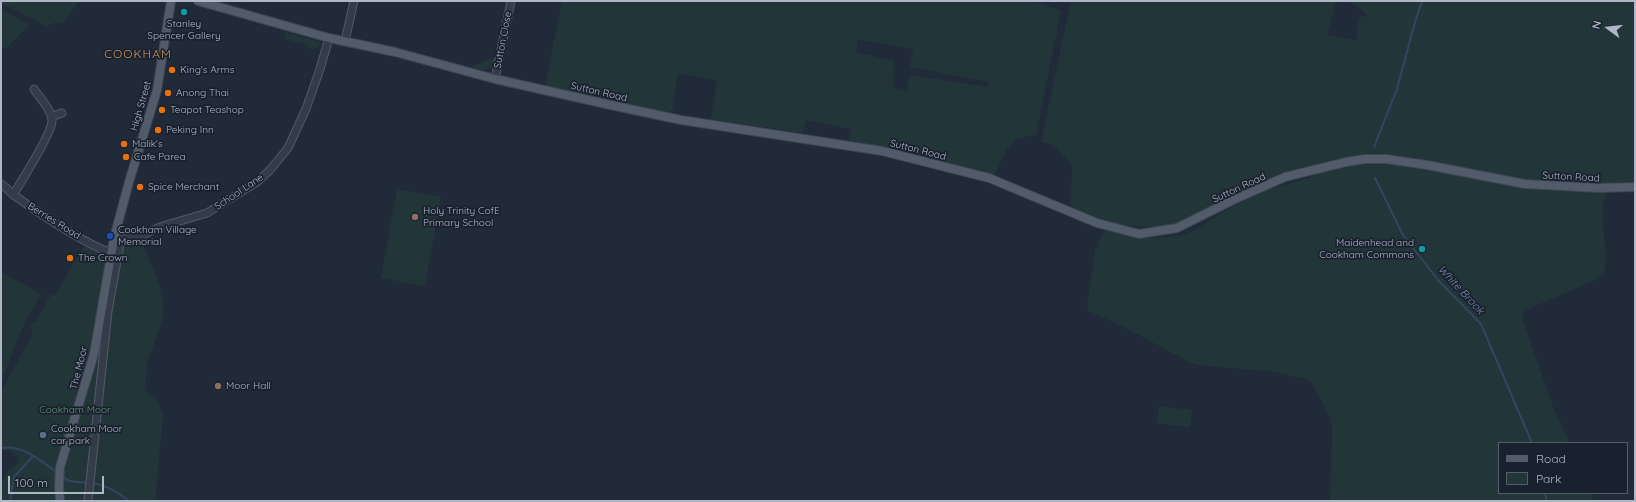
<!DOCTYPE html>
<html>
<head>
<meta charset="utf-8">
<style>
  body { margin:0 }
  #map { position:relative; width:1636px; height:502px; overflow:hidden; background:#212a39; font-family:Quicksand,sans-serif }
  canvas { display:block }
  .frame { position:absolute; inset:0; border:2px solid #afb6c5; pointer-events:none }
  .legend { position:absolute; left:1498px; top:442px; width:130px; height:52px; box-sizing:border-box; background:#1a212e; border:1px solid #565d6a; margin:0; padding:5px 7px; list-style:none; font-size:12px; color:#afb6c5 }
  .legend li { display:flex; align-items:center; gap:8px; height:20px }
  .legend b { width:20px; border:1px solid #565d6a }
  .north { position:absolute; left:1588px; top:8px; width:40px; height:40px; -webkit-text-stroke:3px #1a212e; paint-order:stroke; rotate:285deg; font-size:11px; font-weight:700; line-height:16px; text-align:center; color:#afb6c5 }
  .north::after { content:''; display:block; margin:auto; width:14px; height:18px; background:#afb6c5; clip-path:polygon(50% 0,100% 100%,50% 72%,0 100%) }
  .scale { position:absolute; left:8px; top:476px; width:96px; height:18px; box-sizing:border-box; border:2px solid #afb6c5; border-top:0; padding-left:5px; font-size:12px; line-height:14px; white-space:nowrap; color:#afb6c5; -webkit-text-stroke:3px #1a212e; paint-order:stroke }
</style>
</head>
<body>
<div id="map">
<canvas width="1636" height="502"></canvas>
<div class="frame"></div>
<ul class="legend">
<li><b style="height:5px;background:#525b69"></b>Road</li>
<li><b style="height:11px;background:#22363a"></b>Park</li>
</ul>
<div class="north">N</div>
<div class="scale">100 m</div>
</div>
<script>
const g = document.querySelector('canvas').getContext('2d');
g.lineJoin = 'round';
function fillPath(path, color) { g.fillStyle = color; g.fill(path, 'evenodd'); }
function trace(path, color, width, dash) { g.strokeStyle = color; g.lineWidth = width; g.lineCap = dash ? 'butt' : 'round'; g.setLineDash(dash || []); g.stroke(path); }
function drawText(font, color, halo, rows, align = 'center') {
  g.font = font + ' Quicksand,sans-serif'; g.lineWidth = 3.5; g.setLineDash([]); g.textBaseline = 'middle'; g.strokeStyle = halo; g.fillStyle = color; for (const [text, x, y, turn = 0] of rows) {
    g.save(); g.translate(x, y); g.rotate((+turn || 0) * Math.PI / 180); g.textAlign = isNaN(turn) ? turn : align; if (halo) g.strokeText(text, 0, 0); g.fillText(text, 0, 0); g.restore();
  }
}
const green = new Path2D(`
  M1,1H79L63,24L57,22L46,26L1,3Z
  M562,1H1030L1061,10L1036,135L1015,139L1006,151L993,178L849,140L851,129L806,120L802,133L711,119L717,81L678,73L672,113L545,86ZM858,39L913,49L910,67L989,82L988,87L910,75L906,90L893,87L894,61L856,52Z
  M1071,1H1336L1327,35L1356,40L1359,18L1368,15L1349,1H1635V184L1598,186L1599,192L1605,193L1606,195C1597,219 1610,248 1604,273L1597,279L1526,310L1523,314V321L1554,409L1570,443H1499V493H1591L1594,501H1330L1332,425L1329,415L1310,380L1275,372L1199,365L1191,363L1128,329L1089,311L1087,307L1095,249H1097L1098,242L1105,230C1136,238 1160,242 1191,232L1247,198L1260,192L1315,176L1322,164L1282,173L1261,181L1177,223L1156,227L1126,226L1098,219L1071,208L1072,165L1053,144L1041,142Z
  M1,9L30,25L7,47L1,49Z
  M285,32L319,42L321,45L312,50L305,44L284,39Z
  M497,57L492,68L483,70L470,67Z
  M397,189L441,197L425,286L381,278Z
  M137,240L141,242L144,248C150,262 162,286 163,301C165,320 155,340 149,358C146,368 146,378 145,389L159,403L163,416L155,501H1C1,493 2,480 7,473C11,465 19,467 18,456L8,450H1V392L33,333L31,328L33,322H36L51,294L57,296L56,294L84,246L104,253L130,241Z
  M1,272L41,294L24,324L1,382Z
  M1159,406L1192,410L1190,427L1157,423Z`);
const stream = new Path2D(`
  M1374,147L1397,89L1415,22L1422,1
  M1375,178L1403,235L1438,280L1481,324L1532,443
  M1,448C23,444 40,461 57,472
  M62,476L69,481L88,483
  M92,483C107,485 118,492 129,501
  M1545,493L1547,501
  M10,501L14,477L33,456`);
const minor = new Path2D(`
  M345,41L354,1
  M495,79L511,1
  M51,117L62,113
  M1,184C6,187 10,192 15,196C42,215 81,242 111,253
  M13,195C21,182 52,133 52,121C52,110 40,98 34,89
  M114,238L121,239L141,236L160,227L207,213L257,182L270,170L288,148L306,109L320,69L329,38
  M88,501L108,311L121,239`);
const major = new Path2D(`
  M198,1L329,38L395,52L495,79L606,104L681,120L882,151L989,178L1097,223L1139,234L1177,228L1235,199L1285,177L1346,162L1365,159H1386L1427,165L1525,184L1599,188L1635,187
  M60,501L59,487L60,467L94,354L114,238L129,182L157,90L171,1`);
const markers = [
  [184,12,4,"#0f9aa8"],
  [172,70,4,"#e8710a"],
  [168,93,4,"#e8710a"],
  [162,110,4,"#e8710a"],
  [158,130,4,"#e8710a"],
  [124,144,4,"#e8710a"],
  [126,157,4,"#e8710a"],
  [140,187,4,"#e8710a"],
  [415,217,4,"#8d6e63"],
  [110,236,4,"#1a4fb4"],
  [1422,249,4,"#0f9aa8"],
  [70,258,4,"#e8710a"],
  [218,386,4,"#8d6e63"],
  [43,435,4,"#5c6f8a"]
];
const poiNames = [
  ["Stanley",184,24,"center"],
  ["Spencer Gallery",184,36,"center"],
  ["King's Arms",180,70],
  ["Anong Thai",176,93],
  ["Teapot Teashop",170,110],
  ["Peking Inn",166,130],
  ["Malik's",132,144],
  ["Cafe Parea",134,157],
  ["Spice Merchant",148,187],
  ["Holy Trinity CofE",423,211],
  ["Primary School",423,223],
  ["Cookham Village",118,230],
  ["Memorial",118,242],
  ["Maidenhead and",1414,243,"right"],
  ["Cookham Commons",1414,255,"right"],
  ["The Crown",78,258],
  ["Moor Hall",226,386],
  ["Cookham Moor",51,429],
  ["car park",51,441]
];
const streetNames = [
  ["Sutton Close",503,40,-79],
  ["Sutton Road",599,92,13],
  ["High Street",141,106,-74],
  ["Sutton Road",918,150,14],
  ["Sutton Road",1571,177,3],
  ["Sutton Road",1239,188,-25],
  ["School Lane",239,192,-34],
  ["Berries Road",54,221,32],
  ["The Moor",79,368,-76]
];
const parkNames = [
  ["Cookham Moor",75,410]
];
const waterNames = [
  ["White Brook",1461,290,47]
];
const quarterNames = [
  ["COOKHAM",138,54]
];
fillPath(green, '#22363a');
trace(stream, '#344460', 2);
trace(minor, '#525967', 9);
trace(major, '#3d4552', 10);
trace(minor, '#343c49', 7);
trace(major, '#525b69', 8);
for (const [x, y, r, color] of markers) { const dot = new Path2D(); dot.arc(x, y, r, 0, 2 * Math.PI); g.fillStyle = color; g.fill(dot); trace(dot, '#1a212e', 1.5); }
drawText('10px', '#afb6c5', '#1a212e', poiNames, 'left');
drawText('10px', '#afb6c5', '#1a212e', streetNames);
drawText('10px', '#669674', '#1a212e', parkNames);
drawText('italic 11px', '#768bae', '#1a212e', waterNames);
g.letterSpacing = '1px';
drawText('12px', '#d4965b', '#1a212e', quarterNames);
g.letterSpacing = '0px';
</script>
</body>
</html>
